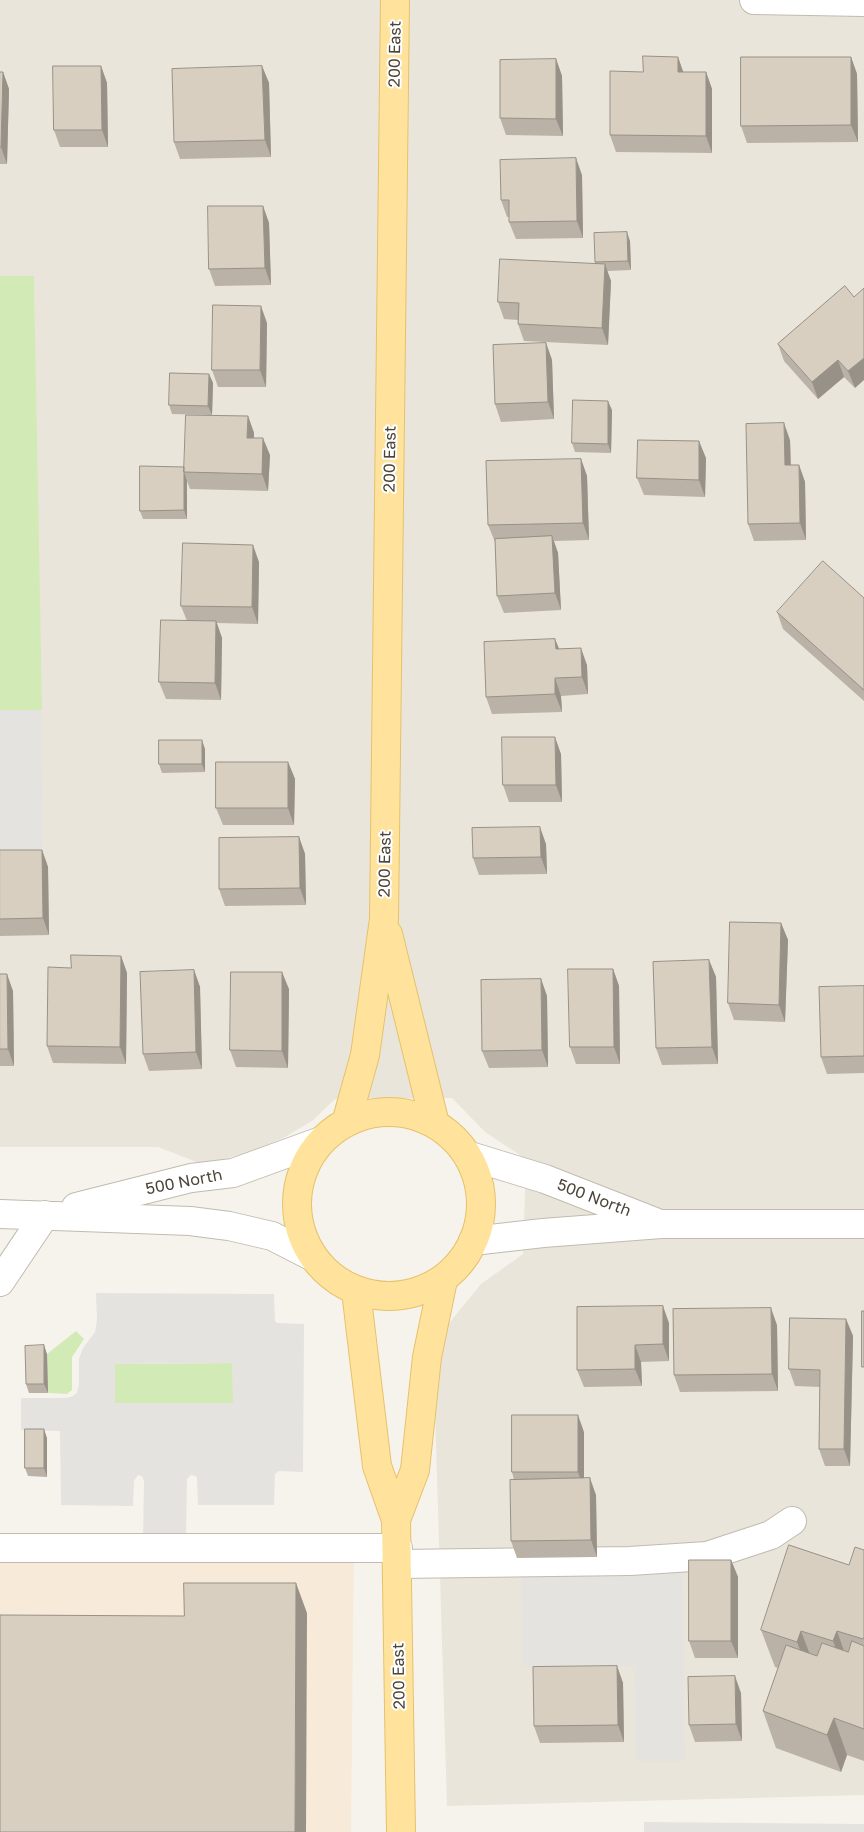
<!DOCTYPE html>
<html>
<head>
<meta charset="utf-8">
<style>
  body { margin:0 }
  canvas { display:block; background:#f6f3ec }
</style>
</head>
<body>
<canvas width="864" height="1832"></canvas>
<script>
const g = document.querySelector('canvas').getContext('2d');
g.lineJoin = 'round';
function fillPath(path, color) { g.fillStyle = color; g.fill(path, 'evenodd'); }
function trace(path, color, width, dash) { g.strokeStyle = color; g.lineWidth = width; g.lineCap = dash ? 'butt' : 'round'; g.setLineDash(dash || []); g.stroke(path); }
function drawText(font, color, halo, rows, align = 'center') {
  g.font = font + ' "Golos Text",sans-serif'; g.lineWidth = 4; g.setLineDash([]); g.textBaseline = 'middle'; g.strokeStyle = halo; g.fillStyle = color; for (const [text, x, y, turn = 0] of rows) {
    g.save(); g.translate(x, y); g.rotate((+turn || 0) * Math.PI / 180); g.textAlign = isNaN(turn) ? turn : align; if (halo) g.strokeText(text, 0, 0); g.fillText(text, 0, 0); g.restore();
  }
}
const residential = new Path2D(`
  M0,0H864V1795L447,1806L434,1378L446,1327L481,1284L523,1254L526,1159L485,1132L452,1098L335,1099L312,1121L283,1138L248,1153L202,1164L158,1147H0V862L43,861L34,277L0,276Z`);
const commercial = new Path2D(`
  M0,1538H354L351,1832H0Z`);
const green = new Path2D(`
  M0,276H34L42,710H0Z
  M76,1331L84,1339L72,1357V1390L67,1394L48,1393L47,1354Z
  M233,1363V1403H115V1364Z`);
const parking = new Path2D(`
  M0,710H42L43,861L0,862Z
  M96,1293L274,1294L275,1321L277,1323L304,1324L303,1472L279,1471L275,1474L274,1505H198L197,1479L196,1476L191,1475L187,1479L186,1536L143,1538L144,1481L142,1476L138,1475L134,1481L133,1506L61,1505L60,1431L21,1430V1398H64L71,1397L77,1393L79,1384V1359L83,1348L95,1332L97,1320ZM115,1364L232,1363L233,1403H115Z
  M683,1568L685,1761H636L635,1666L522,1667L521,1570Z
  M644,1822L864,1824V1832H644Z`);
const minor = new Path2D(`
  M754,0L864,2
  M470,1156L545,1179L655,1222
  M76,1207L191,1178L233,1173L321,1141
  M0,1214L190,1221L229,1226L272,1236L311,1256
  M473,1241L543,1233L661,1224H864
  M0,1282L45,1215
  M0,1548H398
  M398,1564L630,1561L707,1556L771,1535L792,1521`);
const major = new Path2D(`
  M388,934L435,1124
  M297 1204a92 92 0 1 1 184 0a92 92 0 1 1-184 0Z
  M346,1123L365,1055L384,919L395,0
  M356,1291L377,1466L396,1520L401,1832
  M396,1520L415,1470L427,1357L443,1280`);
const wall = new Path2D(`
  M678,57L683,72H706L712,89V153L616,152L610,135L643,72Z
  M851,57L857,74L858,142L747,143L741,126Z
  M556,59L562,76L563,136L506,135L500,118Z
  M101,66L107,83L108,147H60L54,130Z
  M262,66L269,83L271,157L180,159L174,142Z
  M0,72H3L9,89L7,164H0Z
  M582,175L583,238L516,239L509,222V217H507L501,200Z
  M263,206L269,223L271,285L215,286L209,269Z
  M630,241L631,270L607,271L611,281L608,345L524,341L518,324V320L504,319L498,302L595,264V262Z
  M845,286L855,388L844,377L818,399L784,361L778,344Z
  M267,323L266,387H218L212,370Z
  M546,343L552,360L554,419L501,422L495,404Z
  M209,374L213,383L212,415L172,414L169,405Z
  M612,410L611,453L575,452L572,443Z
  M248,416L254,433V438L270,455L268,491L190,489L187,481V519H143L140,511L184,467Z
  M790,440L791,465H799L805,482L806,540L754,541L748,524Z
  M706,458L705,497L644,495L637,478Z
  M581,459L587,476L589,540L554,541L558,553L561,610L504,613L497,596L495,542L488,525Z
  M259,562L258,624L217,623L222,638L221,700L166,699L159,682L187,621L181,606Z
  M864,598V701L783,629L777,612Z
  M555,639L559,649L587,665L588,694L561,696L562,712L492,714L486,697Z
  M205,749V772L162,773L159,764Z
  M561,754L562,802H509L503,785Z
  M288,762L295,779L294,825H223L216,808Z
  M299,837L305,854L306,905L225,906L219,889Z
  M546,844L547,874L479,875L473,858Z
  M0,850H42L48,867L49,935L0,936Z
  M781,923L788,940L785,1022L734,1020L728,1003Z
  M121,956L127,973L126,1064L53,1063L47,1046L71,968Z
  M709,960L716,977L718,1064L662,1065L656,1048Z
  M613,969L619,986L620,1064H576L570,1047Z
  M194,970L200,987L202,1069L149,1071L143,1054Z
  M0,974L13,991L14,1066H0Z
  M541,979L547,996L548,1067L489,1068L482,1051Z
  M864,986V1073L827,1074L821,1057Z
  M289,989L288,1068L236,1067L230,1050Z
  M846,1319L853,1336L850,1466H825L819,1449L820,1387L795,1386L789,1369Z
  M669,1323V1361L641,1362L642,1386L584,1387L577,1370Z
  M777,1325L778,1391L680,1392L674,1375Z
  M47,1354L48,1393H29L26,1384Z
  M584,1432V1478L596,1495L597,1557L517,1558L511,1541L514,1480L512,1472Z
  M47,1438V1477L28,1476L25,1468Z
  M864,1550V1761L847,1755L841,1772L776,1748L763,1711L778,1668L775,1667L761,1630L849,1565Z
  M731,1560L738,1577V1658H695L689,1641Z
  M617,1666L623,1683L624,1742L540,1743L534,1726Z
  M741,1693L742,1741L695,1742L689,1725Z`);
const shadedWall = new Path2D(`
  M678,57L684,74L678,72Z
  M851,57L857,74L858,142L851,125Z
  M556,59L562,76L563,136L556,119Z
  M101,66L107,83L108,147L102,130Z
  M262,66L269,83L271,157L265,140Z
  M3,72L9,89L7,164L1,147Z
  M706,72L712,89V153L706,136Z
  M576,158L582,175L583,238L577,221Z
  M263,206L269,223L271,285L265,268Z
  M627,232L630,241L631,270L628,261Z
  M605,264L611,281L608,345L602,328Z
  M261,306L267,323L266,387L260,370Z
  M546,343L552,360L554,419L548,402Z
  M864,358V380L855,388L848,371Z
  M838,360L844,377L818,399L812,382Z
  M209,374L213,383L212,415L208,406Z
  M608,401L612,410L611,453L608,444Z
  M248,416L254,433L253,455L247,438Z
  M784,423L790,440L791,482L785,465Z
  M263,438L270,455L268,491L262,474Z
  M699,441L706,458L705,497L699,480Z
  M581,459L587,476L589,540L583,523Z
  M799,465L805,482L806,540L800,523Z
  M184,472L187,481V519L184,510Z
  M552,536L558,553L561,610L555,593Z
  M253,545L259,562L258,624L252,607Z
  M216,621L222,638L221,700L215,683Z
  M555,639L562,656L556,649Z
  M581,648L587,665L588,694L582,677Z
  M555,678L561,696L562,712L555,694Z
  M555,737L561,754L562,802L556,785Z
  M202,740L205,749V772L202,764Z
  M288,762L295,779L294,825L288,808Z
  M540,827L546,844L547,874L541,857Z
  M299,837L305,854L306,905L300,888Z
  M42,850L48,867L49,935L43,918Z
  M781,923L788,940L785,1022L779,1005Z
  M121,956L127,973L126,1064L120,1047Z
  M709,960L716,977L718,1064L712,1047Z
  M613,969L619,986L620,1064L614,1047Z
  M194,970L200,987L202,1069L196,1052Z
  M282,972L289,989L288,1068L282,1051Z
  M7,974L13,991L14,1066L8,1049Z
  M541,979L547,996L548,1067L542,1050Z
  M663,1306L669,1323V1361L663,1344Z
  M771,1308L777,1325L778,1391L772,1374Z
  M846,1319L853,1336L850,1466L844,1449Z
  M44,1345L47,1354L48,1393L44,1384Z
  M635,1345L641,1362L642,1386L635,1369Z
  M578,1415L584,1432V1489L578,1472Z
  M44,1429L47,1438V1477L44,1468Z
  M590,1478L596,1495L597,1557L591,1540Z
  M731,1560L738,1577V1658L731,1641Z
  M296,1583L307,1613L306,1832H295Z
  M801,1631L815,1668L811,1679L797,1642Z
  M837,1631L850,1668L847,1678L833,1641Z
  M617,1666L623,1683L624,1742L618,1725Z
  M735,1676L741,1693L742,1741L736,1724Z
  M834,1718L847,1755L841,1772L827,1735Z`);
const building = new Path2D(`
  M643,56L678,57V72H706V136L610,135V71L643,72Z
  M741,57H851V125L741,126Z
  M556,59V119L500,118V60Z
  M53,66H101L102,130H54Z
  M262,66L265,140L174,142L172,69Z
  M0,72H3L1,147H0Z
  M576,158L577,221L509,222V200H501L500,160Z
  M208,206H263L265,268L209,269Z
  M627,232L628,261L595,262L594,233Z
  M500,259L605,264L602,328L518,324L519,303L498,302Z
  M845,286L854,297L864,288V358L848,371L838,360L812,382L778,344Z
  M213,305L261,306L260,370H212Z
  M546,343L548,402L495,404L493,345Z
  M170,373L209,374L208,406L169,405Z
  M573,400L608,401V444L572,443Z
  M186,415L248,416L247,438H263L262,474L184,472Z
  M784,423L785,465H799L800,523L748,524L746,424Z
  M638,440L699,441V480L637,478Z
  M581,459L583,523L488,525L486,461Z
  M140,466L184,467V510L140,511Z
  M552,536L555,593L497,596L495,539Z
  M183,543L253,545L252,607L181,606Z
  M823,561L864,598V690L777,612Z
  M161,620L216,621L215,683L159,682Z
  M555,639L556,649L581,648L582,677L555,678V694L486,697L484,642Z
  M502,737H555L556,785H503Z
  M159,740H202V764H159Z
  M216,762H288V808H216Z
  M540,827L541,857L473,858L472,828Z
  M299,837L300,888L219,889V838Z
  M0,850H42L43,918L0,919Z
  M730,922L781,923L779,1005L728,1003Z
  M71,955L121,956L120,1047L47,1046L48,967L71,968Z
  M709,960L712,1047L656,1048L653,962Z
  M568,969H613L614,1047H570Z
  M194,970L196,1052L143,1054L140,972Z
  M231,972H282V1051L230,1050Z
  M0,974H7L8,1049H0Z
  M541,979L542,1050L482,1051L481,980Z
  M864,986V1056L821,1057L819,987Z
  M663,1306V1344L635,1345V1369L577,1370V1307Z
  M771,1308L772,1374L674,1375L673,1309Z
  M862,1311H864V1367H862Z
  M790,1318L846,1319L844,1449H819L820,1370L789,1369Z
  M44,1345V1384H26L25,1346Z
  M512,1415H578V1472H512Z
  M25,1429H44V1468H25Z
  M590,1478L591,1540L511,1541L510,1480Z
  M789,1545L849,1565L855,1547L864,1550V1637L863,1639L837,1631L833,1641L801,1631L797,1642L761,1630Z
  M689,1560H731V1641H689Z
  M184,1583H296L295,1832H0V1615L184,1616Z
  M852,1641L864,1646V1729L834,1718L827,1735L763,1711L786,1645L817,1656L822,1643L848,1652Z
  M617,1666L618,1725L534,1726L533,1667Z
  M735,1676L736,1724L689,1725L688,1677Z`);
const streetNames = [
  ["200 East",395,54,-89],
  ["200 East",390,459,-89],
  ["200 East",385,864,-89],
  ["500 North",184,1182,-11],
  ["500 North",594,1198,21],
  ["200 East",399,1676,-91]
];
fillPath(residential, '#eae5da');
fillPath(commercial, '#f7ead8');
fillPath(green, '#d2eab5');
fillPath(parking, '#e5e3e0');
trace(minor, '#c2bbae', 30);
trace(major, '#e6c16a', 30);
trace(minor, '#fff', 28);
trace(major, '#ffe39c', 28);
fillPath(wall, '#bab2a6');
fillPath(shadedWall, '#979187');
fillPath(building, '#d8cfc1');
trace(building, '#979187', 1);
drawText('16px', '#4b4439', '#fff', streetNames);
</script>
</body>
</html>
